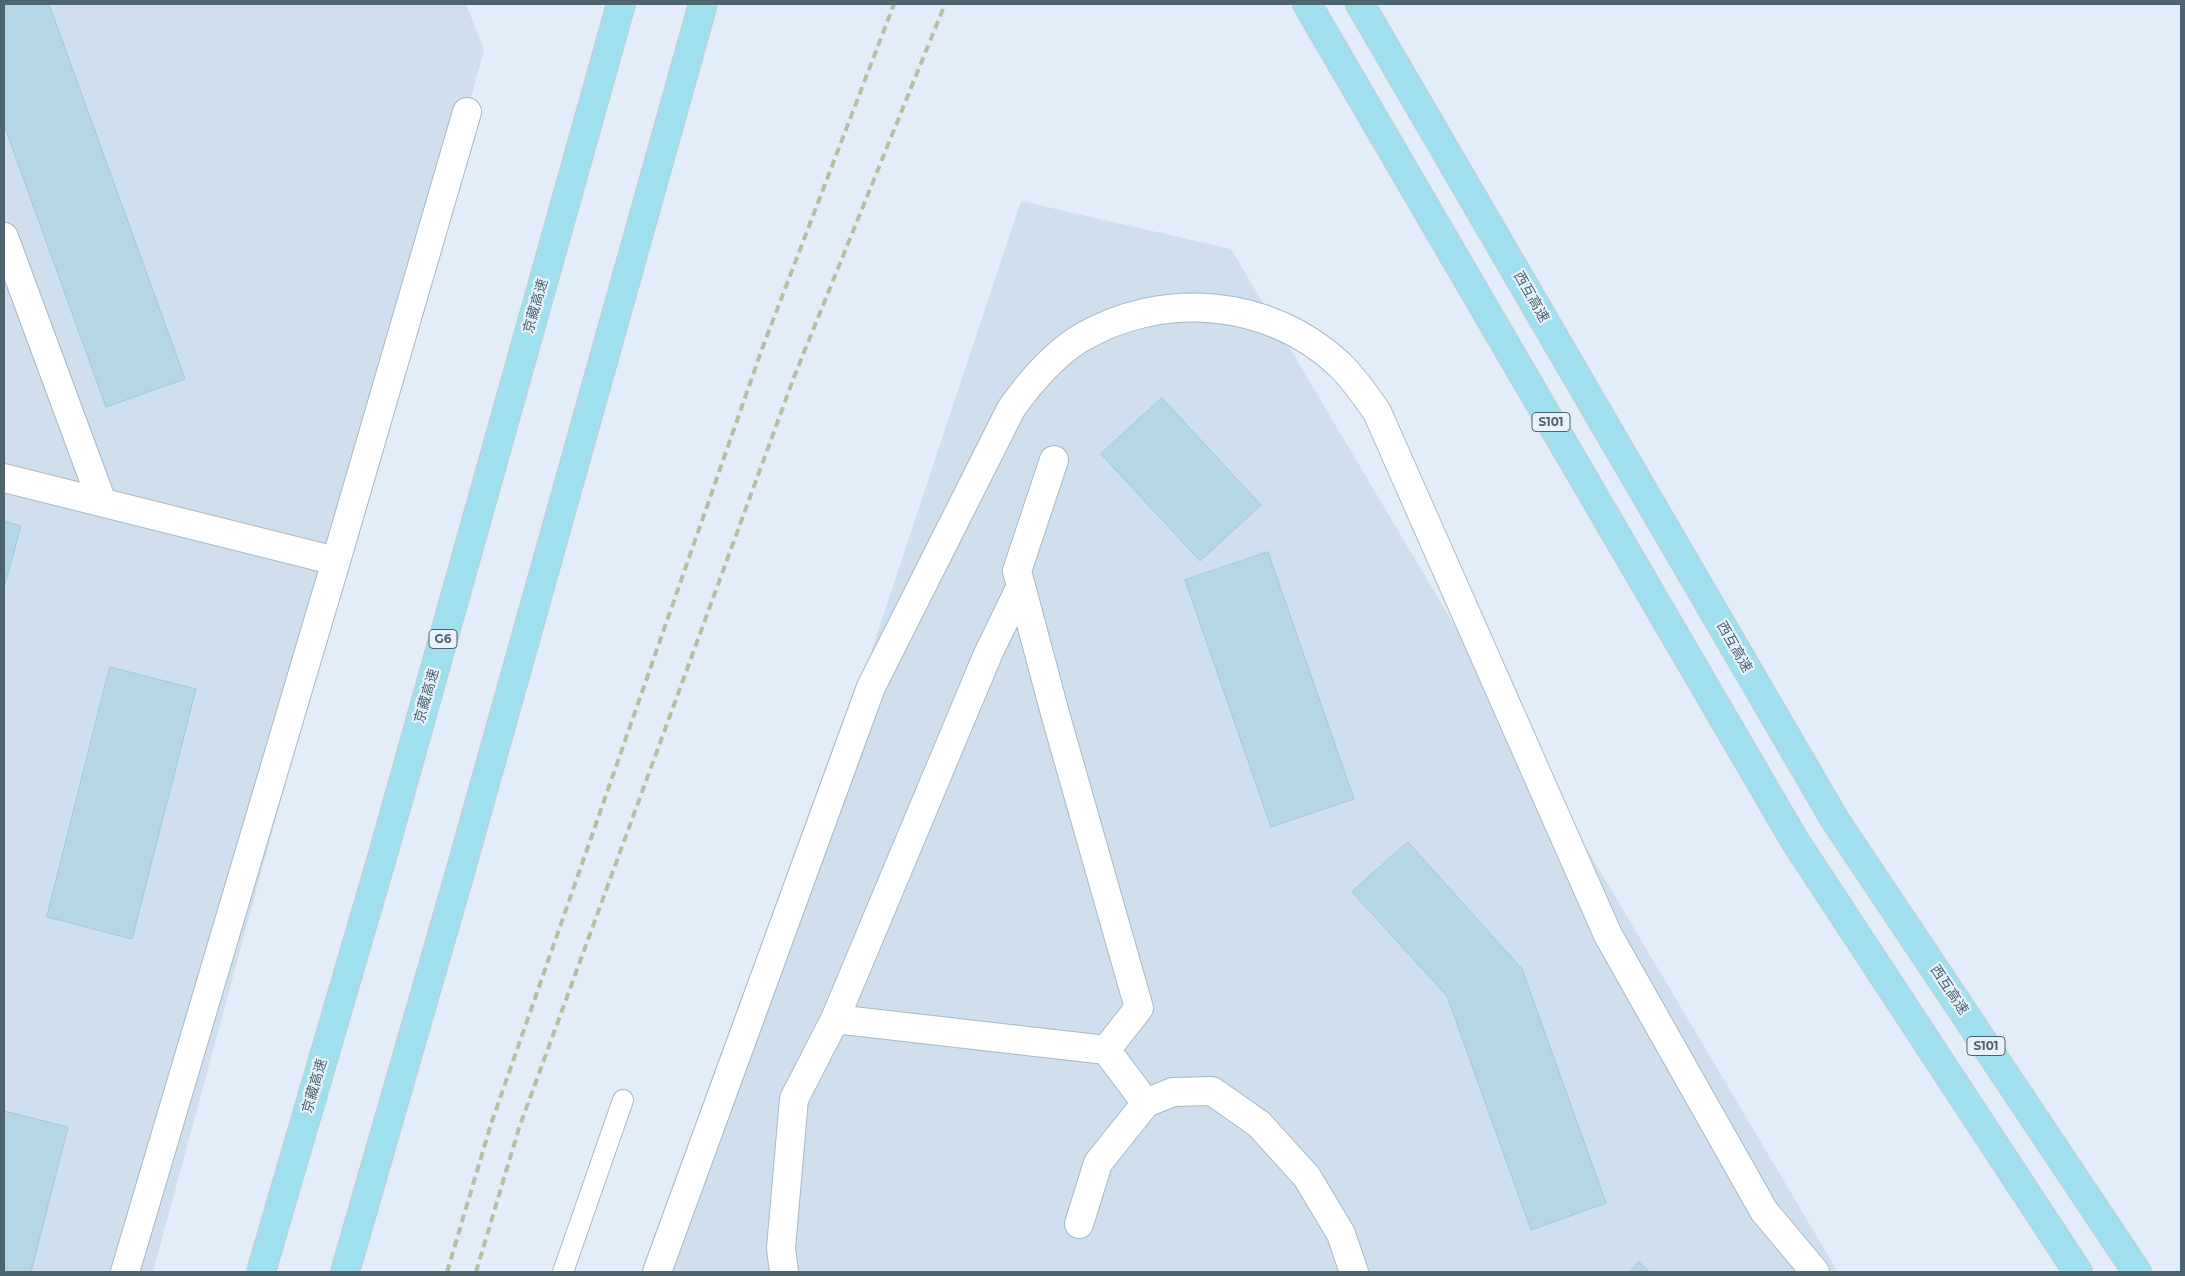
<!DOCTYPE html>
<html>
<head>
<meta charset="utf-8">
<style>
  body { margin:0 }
  #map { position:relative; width:2185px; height:1276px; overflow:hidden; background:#e2edf9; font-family:Montserrat,sans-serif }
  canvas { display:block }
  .frame { position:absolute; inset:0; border:5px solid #4b646e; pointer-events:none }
</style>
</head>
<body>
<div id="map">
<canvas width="2185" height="1276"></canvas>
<div class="frame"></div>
</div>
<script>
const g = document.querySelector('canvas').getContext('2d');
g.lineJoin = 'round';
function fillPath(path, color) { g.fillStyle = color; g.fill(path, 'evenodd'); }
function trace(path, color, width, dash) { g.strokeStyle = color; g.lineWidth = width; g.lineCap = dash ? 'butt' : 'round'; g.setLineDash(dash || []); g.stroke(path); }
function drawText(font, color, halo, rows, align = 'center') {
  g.font = font + ' Montserrat,"Noto Sans SC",sans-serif'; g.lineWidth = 4.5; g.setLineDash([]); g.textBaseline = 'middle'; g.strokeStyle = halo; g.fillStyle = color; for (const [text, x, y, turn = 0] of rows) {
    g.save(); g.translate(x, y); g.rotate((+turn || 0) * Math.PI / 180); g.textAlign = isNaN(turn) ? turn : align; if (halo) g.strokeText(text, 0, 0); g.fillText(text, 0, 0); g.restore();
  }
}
const residential = new Path2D(`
  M4,4H466L484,50L153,1272H4Z
  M1021,201L1231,249L1838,1272H665Z`);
const building = new Path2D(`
  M4,4H49L185,379L106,407L4,125Z
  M1162,398L1261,505L1200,561L1101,454Z
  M4,521L21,526L4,588Z
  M1268,552L1354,799L1271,827L1185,580Z
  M110,667L196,689L132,939L47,917Z
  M1408,842L1522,969L1606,1203L1531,1230L1447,996L1352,892Z
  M4,1111L68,1127L31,1272H4Z
  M1639,1262L1650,1272H1630Z`);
const lane = new Path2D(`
  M563,1272L623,1100`);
const street = new Path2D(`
  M4,237L102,502
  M1054,460L1017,571L1056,717L1139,1008L1106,1050
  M4,478L336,561
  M835,1019L1106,1050L1146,1103
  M1079,1224L1098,1163L1146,1103L1173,1092L1212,1091L1259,1124L1307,1177L1341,1234L1354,1272
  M125,1272L336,561L467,112
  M657,1272L871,687L1011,409C1030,382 1051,357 1079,339C1161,290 1269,298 1340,365C1354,379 1366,396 1377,412L1608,935L1764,1211L1815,1272
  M784,1272L781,1248L794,1099L835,1019L988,654L1021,586`);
const highway = new Path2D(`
  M1307,4L1795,841L2078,1272
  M1360,4L1835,820L2137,1272
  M261,1272L383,854L621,4
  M345,1272L459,876L703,4`);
const rail = new Path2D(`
  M447,1272L491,1124L762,349L894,4
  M476,1272L519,1128L794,377L945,4`);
const shields = [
  [1551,422,38],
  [443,639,28],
  [1986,1046,38]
];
const shieldNames = [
  ["S101",1551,422],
  ["G6",443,639],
  ["S101",1986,1046]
];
const streetNames = [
  ["西互高速",1531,297,60],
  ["京藏高速",536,306,-74],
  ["西互高速",1734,647,60],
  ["京藏高速",427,696,-74],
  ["西互高速",1949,990,56],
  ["京藏高速",315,1086,-74]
];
fillPath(residential, '#d0dfed');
fillPath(building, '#b6d6e4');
trace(building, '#9fcadd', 1);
trace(lane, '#a5b9c4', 22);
trace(street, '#a5b9c4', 30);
trace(highway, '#c5cdd1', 30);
trace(lane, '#fff', 20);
trace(street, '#fff', 28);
trace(highway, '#9fdfee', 28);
trace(rail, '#b3c1a3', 4, [8, 5]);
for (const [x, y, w] of shields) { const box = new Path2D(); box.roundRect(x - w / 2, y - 9.5, w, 19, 4); g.fillStyle = '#e8f2fd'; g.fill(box); trace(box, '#4b646e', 1); }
drawText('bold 12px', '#4b646e', null, shieldNames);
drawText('14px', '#4b646e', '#e8f2fd', streetNames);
</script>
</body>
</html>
